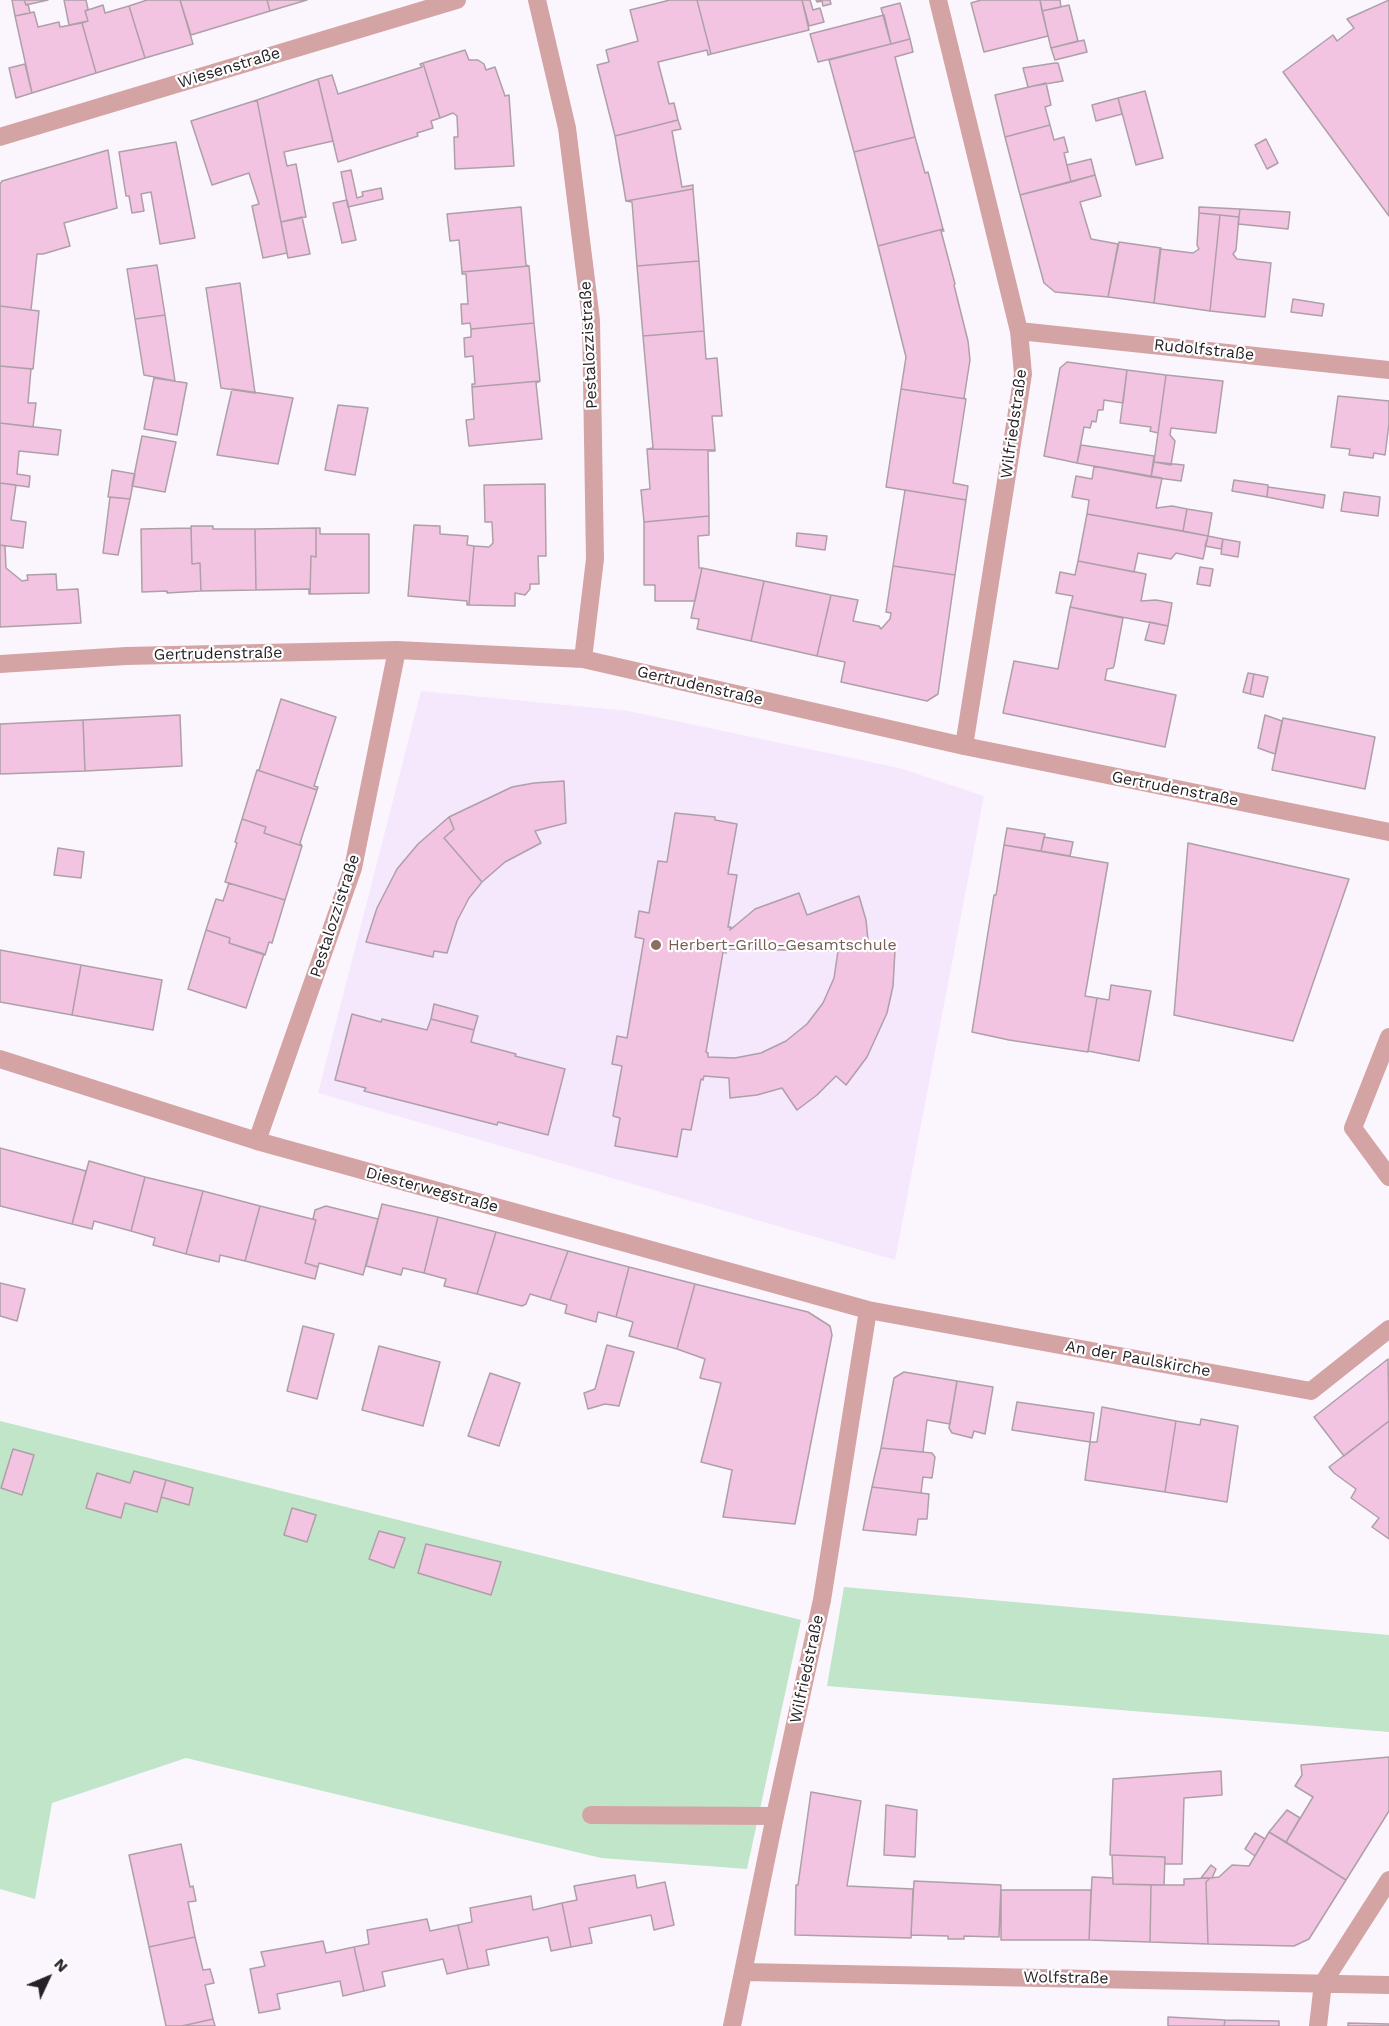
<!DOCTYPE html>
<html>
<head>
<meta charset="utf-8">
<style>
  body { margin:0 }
  #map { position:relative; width:1389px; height:2026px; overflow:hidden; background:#fbf6fe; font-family:"Work Sans",sans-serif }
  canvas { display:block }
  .north { position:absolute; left:18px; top:1948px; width:60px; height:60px; -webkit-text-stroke:4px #fff; paint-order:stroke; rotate:46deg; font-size:16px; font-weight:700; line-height:24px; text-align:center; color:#252126 }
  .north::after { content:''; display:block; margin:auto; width:21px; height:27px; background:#252126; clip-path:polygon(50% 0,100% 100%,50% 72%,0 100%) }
</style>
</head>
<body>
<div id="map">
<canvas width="1389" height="2026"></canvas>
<div class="north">N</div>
</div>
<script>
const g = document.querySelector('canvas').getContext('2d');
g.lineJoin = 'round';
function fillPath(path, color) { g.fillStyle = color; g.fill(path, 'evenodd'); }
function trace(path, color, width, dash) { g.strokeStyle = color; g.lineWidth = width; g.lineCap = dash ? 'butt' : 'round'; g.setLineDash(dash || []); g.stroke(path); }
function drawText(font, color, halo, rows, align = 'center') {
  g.font = font + ' "Work Sans",sans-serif'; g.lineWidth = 4.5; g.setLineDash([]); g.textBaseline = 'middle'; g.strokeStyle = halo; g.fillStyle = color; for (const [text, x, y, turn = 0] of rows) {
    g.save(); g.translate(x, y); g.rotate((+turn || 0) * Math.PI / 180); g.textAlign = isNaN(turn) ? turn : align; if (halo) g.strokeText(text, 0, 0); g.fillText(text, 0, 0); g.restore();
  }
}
const built = new Path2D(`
  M421,691L628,711L899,768L984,796L895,1260L318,1093Z`);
const green = new Path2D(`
  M0,1421L801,1620L747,1869L601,1858L186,1758L52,1803L35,1899L0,1889Z
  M844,1587L1389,1635V1732L827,1686Z`);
const building = new Path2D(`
  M12,0H24L26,5L28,4L30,13L15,16Z
  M24,0H48L26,5Z
  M64,0H86L88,9L85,11L88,21L69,25Z
  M147,0H180L193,44L145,58L129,6Z
  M180,0H267L270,11L191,35Z
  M267,0H307L270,11Z
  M670,0H697L711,54L708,55L707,50L658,62L669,104L674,103L678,120L615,136L597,65L609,62L606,50L638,41L630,10Z
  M697,0H802L809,30L711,54Z
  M802,0H810L813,10L820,8L824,22L809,26Z
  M816,0H830L831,4L823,6L822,1L817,2Z
  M981,0H1040L1048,36L984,52L971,3Z
  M1040,0H1060L1061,7L1042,11Z
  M1389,0V216L1283,72L1333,35L1337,41L1354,28L1347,19Z
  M900,3L910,39L891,44L881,8Z
  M103,5L105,13L129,6L145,58L96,73L82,23L88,21L85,11Z
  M1069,5L1078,41L1051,48L1042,11Z
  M34,12L38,27L59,22L60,27L82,23L96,73L32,93L15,16Z
  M884,15L891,44L818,62L810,34Z
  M910,39L913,52L895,57L915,137L854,152L829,60Z
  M1084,40L1087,52L1055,60L1051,48Z
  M465,50L469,60H478L484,64L486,70L495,67L505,96L509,95L514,166L455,169L454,137H458L457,116L453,113L440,118L423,63Z
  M423,63L440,118L431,121L433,128L417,133L418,136L338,162L318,79L332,75L338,94L422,67L420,64Z
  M1055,63H1058L1063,81L1028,87L1023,68Z
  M25,64L32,93L16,98L9,68Z
  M318,79L333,141L284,152L287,166L296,164L306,217L281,222L257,100Z
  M1046,83L1051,105L1045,107L1050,125L1005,137L995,95Z
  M1145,91L1163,158L1136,165L1118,98Z
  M1118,98L1122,114L1096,121L1092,105Z
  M257,100L287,253L263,258L252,206L259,204L249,173L212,185L191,121Z
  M678,120L681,129L672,131L682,187L693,185V189L626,201L615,136Z
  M1050,125L1054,140L1064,137L1068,152L1064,153L1071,182L1020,195L1005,137Z
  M915,137L925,173L928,172L943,229L878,246L854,152Z
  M1266,139L1278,163L1267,169L1255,145Z
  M176,142L195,238L160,244L151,192L141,194L144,211L132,213L129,196H126L119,152Z
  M108,150L117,208L64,223L70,246L43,254H37L31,310L0,306V184L2,181Z
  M1091,159L1095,175L1071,182L1067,165Z
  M351,170L357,198L363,196L362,192L381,188L383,199L348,207L341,172Z
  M1095,175L1101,196L1080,202L1091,239L1118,244L1108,297L1055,292L1044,283L1020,195Z
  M693,189L699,261L637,266L632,202L626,201Z
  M347,200L356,240L342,243L333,203Z
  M521,207L526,265L529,266L462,272L459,240L450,241L447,214Z
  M1199,207L1240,209L1239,217L1199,213Z
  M1240,209L1290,212L1288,229L1238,224Z
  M1199,213L1220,215L1210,311L1154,303L1160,249L1193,253L1199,249L1197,245Z
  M1220,215L1239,217L1236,250L1233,254L1237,259L1271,263L1265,317L1210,311Z
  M302,217L310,254L288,258L281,222Z
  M943,229L944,231H941L955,284L954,285L968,341L970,360L964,398L966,399L901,389L906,357L878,246Z
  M1119,242L1161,248L1154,303L1108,297Z
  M699,261L704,331L643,336L637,266Z
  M157,265L165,315L135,319L127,269Z
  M529,266L534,323L471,329L470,323L462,324L461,304H468L466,274H462V272Z
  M240,283L255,393L221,388L206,288Z
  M1293,299L1324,304L1322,316L1291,312Z
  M0,306L39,311L33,369L0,366Z
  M165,315L175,381L144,375L135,319Z
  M534,323L540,381L472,387V384H475L473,356L465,357L464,338L471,337V329Z
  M704,331L706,359L717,358L722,416H712L715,450L647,449L653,448L643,336Z
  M1067,362L1127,370L1123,403L1104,400L1103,410H1098L1096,422L1092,421L1090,428L1084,427L1077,463L1044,456L1060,368Z
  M0,366L31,369L28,403H36L33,427L0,423Z
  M1127,370L1166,375L1158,433L1150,431L1151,427L1120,423Z
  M1166,375L1223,381L1216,433L1171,428L1170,435L1175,441L1171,465L1154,462Z
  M154,378L187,383L177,435L144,429Z
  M540,381L536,383L542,439L469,446L466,420L474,419L472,387Z
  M232,389L293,398L278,464L217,455Z
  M901,389L966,399L953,483L968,486L966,500L886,487Z
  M1338,396L1389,401V424L1385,455L1374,453L1373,458L1349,455L1350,449L1331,447Z
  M338,405L368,408L355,475L325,470Z
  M0,423L61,430L58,455L19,451L17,474L30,476L29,487L0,483Z
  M142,436L176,442L165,492L132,486Z
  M1081,445L1154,456L1151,477L1077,463Z
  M647,449L715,450V451H708L709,516L644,522L641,490L650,489Z
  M1154,462L1184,465L1181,481L1151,477Z
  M1094,466L1162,478L1156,508L1172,506L1187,509L1183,531L1087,514L1089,500L1072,497L1076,476L1092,479Z
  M112,470L135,474L130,499L108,497Z
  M1234,480L1268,485L1267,497L1232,491Z
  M0,483L16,485L11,520L26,522L23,548L0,545Z
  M545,484L546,556H538L539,584H530V589L525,595L515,593V606L469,605L474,546L489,547L493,543L492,522H485L484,485Z
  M1268,487L1325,495L1323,508L1267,497Z
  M905,490L966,500L955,575L893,566Z
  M1344,492L1380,497L1378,516L1341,511Z
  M110,497L130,499L118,555L103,553Z
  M1187,509L1212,513L1208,536L1183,531Z
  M1087,514L1208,536L1203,559L1176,553L1171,559L1138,553L1134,572L1078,561Z
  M709,516V535L698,536L699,568H702L695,601H655V585H644V522Z
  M414,525L440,526V534L468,536L467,545L474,546L469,605H467V601L408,596Z
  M191,526H213V529H255L256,590L201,591L200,563L192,564Z
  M191,528L192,564L200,563L201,591L167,593V591L142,592L141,529Z
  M316,528H320V534H369V593L310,594L311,556L316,557Z
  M316,528V557L311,556L310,594H309V589L256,590L255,529Z
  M797,533L827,536L825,550L796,546Z
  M1208,536L1223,539L1221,549L1205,546Z
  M1223,539L1240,542L1238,557L1221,554Z
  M0,545L5,546L6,568L22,581L28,580L27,575L56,574L57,590L78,589L81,623L0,627Z
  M1078,561L1146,574L1141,601L1156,600L1172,603L1168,626L1070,607L1073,596L1056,593L1060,572L1075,575Z
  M893,566L955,575L938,694L927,701L841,682L845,662L817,656L831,595L858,600L853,621L879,626L881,629L890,619L891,613L886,612Z
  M1200,567L1213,569L1210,586L1197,584Z
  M702,568L764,581L751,641L697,629L699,619L691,618Z
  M764,581L831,595L817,656L751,641Z
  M1070,607L1123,618L1114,666L1113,668L1107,669L1105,680L1176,695L1165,747L1003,713L1014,661L1058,669Z
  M1150,622L1168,626L1164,644L1145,640Z
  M1248,673L1254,674L1250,694L1243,692Z
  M1254,674L1268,677L1263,697L1250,694Z
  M281,699L336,717L314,786L318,787L317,790L257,770H259Z
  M180,715L182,766L85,771L83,720Z
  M1265,715L1282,721L1275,754L1258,748Z
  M1283,718L1375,737L1365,789L1272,770Z
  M83,720L85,771L0,774V724Z
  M257,770L317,790L300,843L302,846L264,833L266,827L242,819Z
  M564,781L566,823L535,831L541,843L505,862L482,882L444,838L454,829L449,817L512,787L534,783Z
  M675,813L715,817V820L737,824L728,874L737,875L728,927H731L730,930L755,909L799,893L807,915L859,896L866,920L869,950H895L893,986L887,1013L867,1057L846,1085L836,1076L817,1095L797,1110L782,1088L757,1095L730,1098L729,1078L704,1076L703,1080L701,1079L691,1130L682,1129L677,1157L615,1146L620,1118L613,1116L622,1066L612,1064L617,1036L627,1038L644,939L635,937L639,911L649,913L658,861L667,862ZM727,949L838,951L834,978L823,1003L807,1024L786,1041L761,1053L735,1058L708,1057V1053L706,1052L723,952L726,953Z
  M449,817L454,829L444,838L482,882L469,898L457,921L447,953L434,951L433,957L366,942L377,908L397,869L418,844Z
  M242,819L266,827L264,833L302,846L285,900L225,882L237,843L235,842Z
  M1007,828L1045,834L1041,851L1004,845Z
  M1044,837L1073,842L1070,856L1041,851Z
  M1188,843L1349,879L1293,1041L1174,1015Z
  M1004,845L1108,863L1085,996L1097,998L1088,1052L1009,1040L972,1032L994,895H996Z
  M58,848L84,852L81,878L54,875Z
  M229,883L285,900L272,943L269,942L265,955L229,943L230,938L206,930L216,899L223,901Z
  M206,930L230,938L229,943L264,954L246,1008L188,989Z
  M0,950L81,965L72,1015L0,1002Z
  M81,965L162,980L153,1030L72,1015Z
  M1111,985L1151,991L1139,1061L1088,1051L1097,998L1109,1000Z
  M434,1004L478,1016L474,1030L431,1019Z
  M352,1014L381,1022L382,1019L427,1030L431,1019L474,1030L471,1042L516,1054L515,1056L565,1069L548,1135L498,1122L497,1125L364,1091L366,1088L335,1080Z
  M0,1148L86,1171L72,1224L0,1206Z
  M89,1161L145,1177L131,1231L94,1221L92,1229L72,1224Z
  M145,1177L203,1191L186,1254L153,1245L155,1238L131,1231Z
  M203,1191L260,1206L245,1261L220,1255L219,1262L186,1254Z
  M382,1204L438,1217L424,1273L403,1268L401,1275L366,1266Z
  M260,1206L316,1220L305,1263L318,1267L315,1279L245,1261Z
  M326,1206L378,1219L363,1275L319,1263L318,1267L305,1263L316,1220L313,1219L315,1210Z
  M438,1217L496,1232L477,1294L444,1286L446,1279L424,1273Z
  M496,1232L568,1251L550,1300L530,1294L526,1304L522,1306L477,1294Z
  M568,1251L629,1267L616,1317L598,1312L596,1322L565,1313L567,1305L550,1300Z
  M629,1267L695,1284L677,1349L629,1336L633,1322L616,1317Z
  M0,1283L25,1289L17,1321L0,1316Z
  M695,1284L808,1312L830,1326L832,1335L795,1524L723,1517L732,1470L701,1462L721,1383L700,1378L705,1359L677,1349Z
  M303,1326L334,1334L317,1399L287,1391Z
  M607,1345L634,1352L619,1406L605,1404L588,1409L584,1393L595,1389Z
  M379,1346L440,1362L423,1426L362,1410Z
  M1388,1359L1389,1421L1344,1456L1314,1417Z
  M904,1372L957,1381L950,1424L927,1420L923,1452L881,1448L894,1378Z
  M490,1373L520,1383L499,1446L468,1436Z
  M957,1381L993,1387L985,1434L974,1431L972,1438L952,1433L949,1428Z
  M1017,1402L1094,1413L1090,1442L1012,1430Z
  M1102,1407L1176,1421L1165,1492L1085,1480L1090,1442H1097Z
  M1201,1419L1238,1426L1227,1502L1165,1492L1176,1421L1200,1425Z
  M1389,1421V1539L1372,1527L1379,1518L1351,1498L1356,1489L1334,1473L1329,1467Z
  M881,1448L932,1453L935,1457L932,1478L923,1477L921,1493L872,1487Z
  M13,1449L34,1455L22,1495L1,1488Z
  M134,1471L166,1480L157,1512L125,1503L121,1518L86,1508L97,1473L130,1483Z
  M166,1480L193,1488L189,1505L161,1497Z
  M872,1487L929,1494L927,1519H918L916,1535L863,1530Z
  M292,1508L316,1515L307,1542L284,1535Z
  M379,1531L405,1538L394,1568L369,1559Z
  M426,1544L501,1562L491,1595L418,1573Z
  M1389,1757V1811L1346,1880L1286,1842L1313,1797L1295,1786L1302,1775L1301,1765Z
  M1221,1771L1222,1795L1184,1798L1182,1864H1165V1857L1110,1855L1113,1779Z
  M811,1792L861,1801L847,1886L913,1889L911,1938L795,1935L796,1885H798Z
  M886,1805L917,1810L915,1857L884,1855Z
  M1287,1810L1300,1818L1286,1842L1269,1832Z
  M1269,1832L1346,1880L1309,1939L1294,1946L1208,1944L1206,1882L1210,1878L1219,1877L1232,1865L1249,1866Z
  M1255,1833L1265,1839L1255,1856L1245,1849Z
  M181,1844L190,1887L193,1886L196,1901L188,1902L195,1937L149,1947L129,1855Z
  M1112,1855L1165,1857L1164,1885L1113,1884Z
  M1211,1865L1216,1869L1212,1878H1201Z
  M635,1875L637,1888L665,1882L674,1925L654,1930L651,1915L589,1928L592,1943L571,1947L562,1903L577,1900L574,1886Z
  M1092,1877L1113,1878V1884L1151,1885L1150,1942L1089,1940Z
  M1210,1878L1206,1882L1208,1944L1150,1942L1151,1885H1184V1879Z
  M914,1881L1001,1885L999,1937L964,1936V1939H948V1936L911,1935Z
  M1001,1890H1091L1089,1940H1001Z
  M531,1896L533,1910L562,1903L571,1947L551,1951L548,1937L486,1950L489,1965L468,1969L458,1925L472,1922L470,1908Z
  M427,1919L430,1931L458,1925L468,1969L447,1974L443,1959L382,1972L385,1986L364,1991L354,1947L369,1944L367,1930Z
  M195,1937L203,1970L210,1969L214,1983L205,1985L213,2019L182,2026H166L149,1947Z
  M323,1941L326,1953L354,1947L364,1991L343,1996L340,1981L277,1994L280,2009L259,2013L250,1969L265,1966L261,1952Z
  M1168,2017L1225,2020L1224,2026H1168Z
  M213,2019L215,2026H182Z
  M1225,2020L1279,2021V2026H1224Z
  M1348,2023L1389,2024V2026H1348Z`);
const lane = new Path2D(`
  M591,1815L775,1816`);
const street = new Path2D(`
  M537,0L567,128L591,320L595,559L583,659
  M938,0L1019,331L1023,374L964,746
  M0,137L457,0
  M1019,331L1389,370
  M0,664L126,656L397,650L583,659L964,746L1389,832
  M1389,1037L1353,1128L1389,1177
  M0,1059L257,1141L868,1310L1311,1391L1389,1329
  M257,1141L353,868L397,650
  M744,1972L1389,1985
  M732,2026L775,1816L822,1600L868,1310
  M1318,2026L1323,1983L1389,1880`);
const markers = [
  [656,945,6,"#8d6e63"]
];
const streetNames = [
  ["Wiesenstraße",229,68,-17],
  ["Pestalozzistraße",589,345,-93],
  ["Rudolfstraße",1204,350,6],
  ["Wilfriedstraße",1014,424,-82],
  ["Gertrudenstraße",218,654,-1],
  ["Gertrudenstraße",700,686,13],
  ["Gertrudenstraße",1175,789,11],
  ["Pestalozzistraße",335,916,-72],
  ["Diesterwegstraße",432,1190,15],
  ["An der Paulskirche",1138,1359,10],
  ["Wilfriedstraße",807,1669,-78],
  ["Wolfstraße",1066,1978,1]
];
const educationNames = [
  ["Herbert-Grillo-Gesamtschule",668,945]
];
fillPath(built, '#f5e7fc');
fillPath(green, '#c1e5c8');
fillPath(building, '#f3c4e2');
trace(building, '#ae9fa8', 1.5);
trace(lane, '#d4a4a4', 18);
trace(street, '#d4a4a4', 18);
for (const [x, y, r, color] of markers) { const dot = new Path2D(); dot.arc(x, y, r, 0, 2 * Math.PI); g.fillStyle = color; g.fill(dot); trace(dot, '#fff', 2); }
drawText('16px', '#252126', '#fff', streetNames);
drawText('16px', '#785e54', '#fff', educationNames, 'left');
</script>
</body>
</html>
